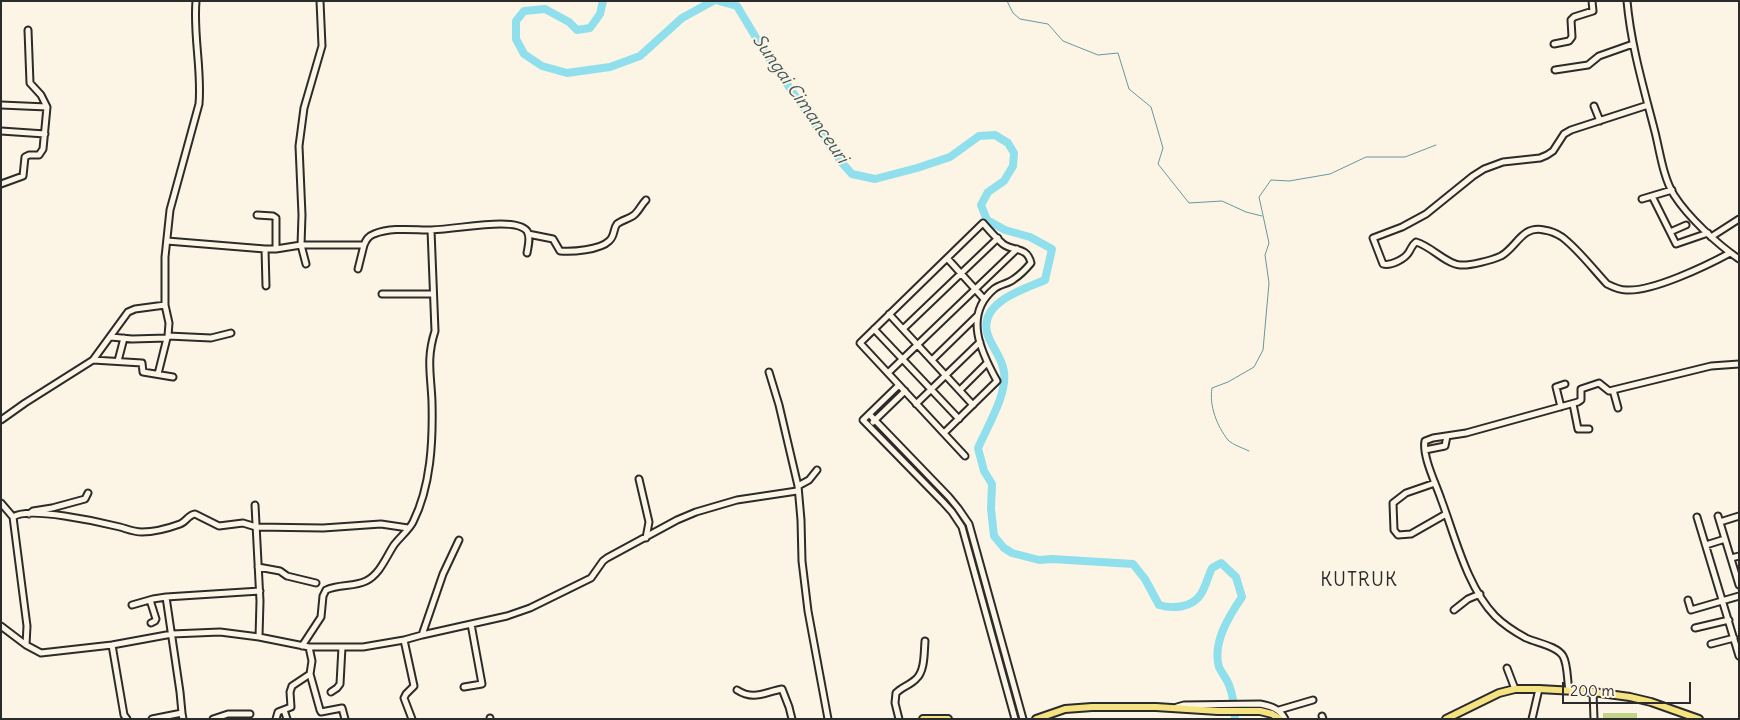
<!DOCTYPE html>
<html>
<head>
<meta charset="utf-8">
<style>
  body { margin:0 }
  #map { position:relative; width:1740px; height:720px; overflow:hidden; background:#fcf5e5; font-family:Delius,sans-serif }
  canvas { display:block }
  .frame { position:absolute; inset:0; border:2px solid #2b2b2b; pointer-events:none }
  .scale { position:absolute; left:1562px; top:682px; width:129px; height:22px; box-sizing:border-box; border:2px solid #2b2b2b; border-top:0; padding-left:6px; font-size:15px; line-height:18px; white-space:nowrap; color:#2b2b2b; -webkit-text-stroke:4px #fcf5e5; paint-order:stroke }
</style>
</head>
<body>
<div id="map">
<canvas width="1740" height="720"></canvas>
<div class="frame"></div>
<div class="scale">200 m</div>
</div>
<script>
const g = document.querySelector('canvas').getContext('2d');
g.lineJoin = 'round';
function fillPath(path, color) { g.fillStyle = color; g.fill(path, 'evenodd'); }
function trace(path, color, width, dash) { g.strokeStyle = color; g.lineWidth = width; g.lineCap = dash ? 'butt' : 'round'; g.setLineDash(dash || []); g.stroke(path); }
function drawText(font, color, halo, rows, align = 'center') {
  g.font = font + ' Delius,sans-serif'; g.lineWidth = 4; g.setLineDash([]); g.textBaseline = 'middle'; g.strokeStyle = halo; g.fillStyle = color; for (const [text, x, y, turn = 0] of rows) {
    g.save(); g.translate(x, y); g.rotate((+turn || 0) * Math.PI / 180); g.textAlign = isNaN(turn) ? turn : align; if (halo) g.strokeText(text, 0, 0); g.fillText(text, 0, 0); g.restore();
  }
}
const green = new Path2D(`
  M1603,713H1637V719H1603Z`);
const stream = new Path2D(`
  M1007,1L1013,13L1020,19L1048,24L1063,41L1098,55L1118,53L1129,89L1151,107L1163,148L1158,164L1189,203L1222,201L1246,212L1262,216
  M1249,451C1243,448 1233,445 1228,440C1217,426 1209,406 1212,388L1228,382L1254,367L1263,350L1269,283L1265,255L1269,243L1259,197L1271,180L1289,181L1330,174L1366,157H1405L1436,145`);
const river = new Path2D(`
  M603,1L600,14L590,28L577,30L569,22L545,9L524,11L516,21V39L524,54L542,66L567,73L610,67L640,56L682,18L713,1
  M719,1L737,6L764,51L842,163L852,174L875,179L917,168L950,157L979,136L995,135L1008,143L1014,153L1013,166L1004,181L988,192L981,205L987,220L1005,230L1030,237L1052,249L1045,280C1024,289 980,302 987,332C990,346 1002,356 1004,372C1007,395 988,425 978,448L984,471L992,484L991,509L994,536L1004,548L1012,553L1039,560L1052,559L1133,564L1145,579L1159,605C1173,609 1192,608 1201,594C1206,586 1208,576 1212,568L1221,563L1236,577L1242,597C1229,616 1212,643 1219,667C1222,674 1228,680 1230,688C1234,698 1234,708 1235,719`);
const minor = new Path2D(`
  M1627,1C1631,46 1644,89 1655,132C1660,152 1663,177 1674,195C1688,217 1717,244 1739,259
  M1554,44L1569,41L1572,37L1571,20L1574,17L1593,11L1592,1
  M1555,70L1588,65L1599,56L1633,44
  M1,105L47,107
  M1648,105L1571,130L1564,134L1553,151L1547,155L1540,158L1503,162L1484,169L1473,176L1426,214L1402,227L1373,238L1383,264C1391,266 1405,259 1409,252C1412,247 1412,245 1416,242C1431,246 1446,264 1460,265C1470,266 1492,260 1501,256C1517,247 1522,225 1544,230C1551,231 1556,233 1562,237C1578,249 1593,269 1607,284C1613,287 1619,290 1626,290C1652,292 1706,266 1730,253
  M1594,106L1600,121
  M1,131L45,134
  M1,184L23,176L25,157L29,155H39L43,149L47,107L41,95L30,83L28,30
  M1652,196L1676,244L1708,233
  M1642,199L1672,190
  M257,215L273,216L276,218V249
  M1670,232L1686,225
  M528,234L553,239L560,251C572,252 600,250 609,241C615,236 613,229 617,224C622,220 629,219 634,215C639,211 641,205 646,200
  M1711,237L1739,219
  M167,241L265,249H276L301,245H364L358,269
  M364,245C366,240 368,236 374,234C392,227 413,230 431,230C454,229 478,224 501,224C508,224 522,225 527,231C531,237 528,247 527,253
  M265,249L266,286
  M947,258L984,299
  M306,264L301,245L302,215L299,146L304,108L322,46L320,1
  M382,294H433
  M889,314L973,405
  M874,329L959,419
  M903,329L998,238
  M168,336L169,323L165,305V257L170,210L199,104C202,70 193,35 196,1
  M111,337L132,339L167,338L168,336L211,338L231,333
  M93,360L142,363L143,372L173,377
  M932,360L977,316
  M118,361L124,338
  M769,372L779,405L798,486L801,520L802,561L808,611L828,719
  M888,373L1017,249
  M158,374L167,338
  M899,385L863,420L943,502L952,512L962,527L1015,719
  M960,390L987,363
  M1613,390L1618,408
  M916,404L980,342
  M1573,404L1578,429H1589
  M1561,407L1556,387L1565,384
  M869,414L949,497L958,508L969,524L1023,719
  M1,420L25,403L93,360L128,312L135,309L165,305
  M873,422L905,391
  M944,433L997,381C981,352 963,315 994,289C1000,284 1008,284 1014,279C1020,275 1026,269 1031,263C1027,246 1014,252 1003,244C996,238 989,230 983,223L860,343C895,381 930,418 965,456
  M1425,450L1445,446L1447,436
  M639,479L649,522L646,538
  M1435,483L1406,493L1393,503L1394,530L1398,535L1411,534L1446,514
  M798,486L809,480L817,470
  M1,503L13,517C28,506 100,522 120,527C127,529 134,532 142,532C153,532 169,528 180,524C186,522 188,515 195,514L219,526L243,523L256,527L323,528L381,524L408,528
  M255,505L260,601L259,637
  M29,514L33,511L52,508L85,499L88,493
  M1718,516L1739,585
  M13,517L27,626L26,645
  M1697,517L1739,656
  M1720,522L1739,516
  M1706,545L1725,539
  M1731,558L1739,556
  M258,567L280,571L287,576L316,583
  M150,600L156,619L155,621L151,623
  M1688,600L1691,610L1739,596
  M132,605L153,599L166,597
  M1454,610L1468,599L1480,594
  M1,626L26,645L41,653L112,645L172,634L220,632L259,637L309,647H363L404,640L422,635L507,616L530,608L591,578L603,561L607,558L677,520L696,512L737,500L797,491
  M1695,628L1729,620
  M422,635L443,574L459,540
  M404,640L414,686L406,694L404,698L412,719
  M1711,644L1734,638
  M112,645L124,715L127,719
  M302,646L321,617L323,596L326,590C339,584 354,587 366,581C380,574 386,557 394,545C400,537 409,530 413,522C431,486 433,441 432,402C431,375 426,359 435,331L431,230
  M309,647L312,661L310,674L320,710L321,712L342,708L345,719
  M1507,668L1515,689
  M464,687L482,684L471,624
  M737,690C754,701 765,692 782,689L789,707L792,719
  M1569,690C1567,680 1568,665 1563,656C1557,646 1537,643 1526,638C1515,632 1504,625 1495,616C1467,587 1455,536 1441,499C1436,484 1422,456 1425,441L1433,438L1466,433L1578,402L1581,400V389L1599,383L1609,391L1711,366L1739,364
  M331,692L337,688L340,684L342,647
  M1593,692L1594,719
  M1177,707L1184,705L1260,704C1271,706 1280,709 1285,719
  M284,710L287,719
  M1279,710L1313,700
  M182,713L180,692L166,597L260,591
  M1322,716L1323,719
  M490,718V719
  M152,719L182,713L183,719
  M213,719L228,714H250
  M276,719L278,712L291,707L290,692L292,686L310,674
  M899,719L895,703L896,693C902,687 910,685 916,679C925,671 924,653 925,641
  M1532,719L1539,689`);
const major = new Path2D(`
  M923,719H948
  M1036,719L1065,709L1092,707H1156L1218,711H1260L1272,714L1280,719
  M1446,719L1499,693L1515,689H1539L1593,692L1630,697L1651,702L1699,719`);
const waterNames = [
  ["Sungai Cimanceuri",800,99,55]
];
const quarterNames = [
  ["KUTRUK",1359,581]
];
fillPath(green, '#c0d388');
trace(stream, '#67979f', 1);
trace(river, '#8fdfec', 8);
trace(minor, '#2b2b2b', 9);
trace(major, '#2b2b2b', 10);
trace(minor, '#fcf5e5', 5);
trace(major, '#f5e381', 6);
drawText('italic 18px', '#44585b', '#fcf5e5', waterNames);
g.letterSpacing = '1px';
drawText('19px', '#2b2b2b', '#fcf5e5', quarterNames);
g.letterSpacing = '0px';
</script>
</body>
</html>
